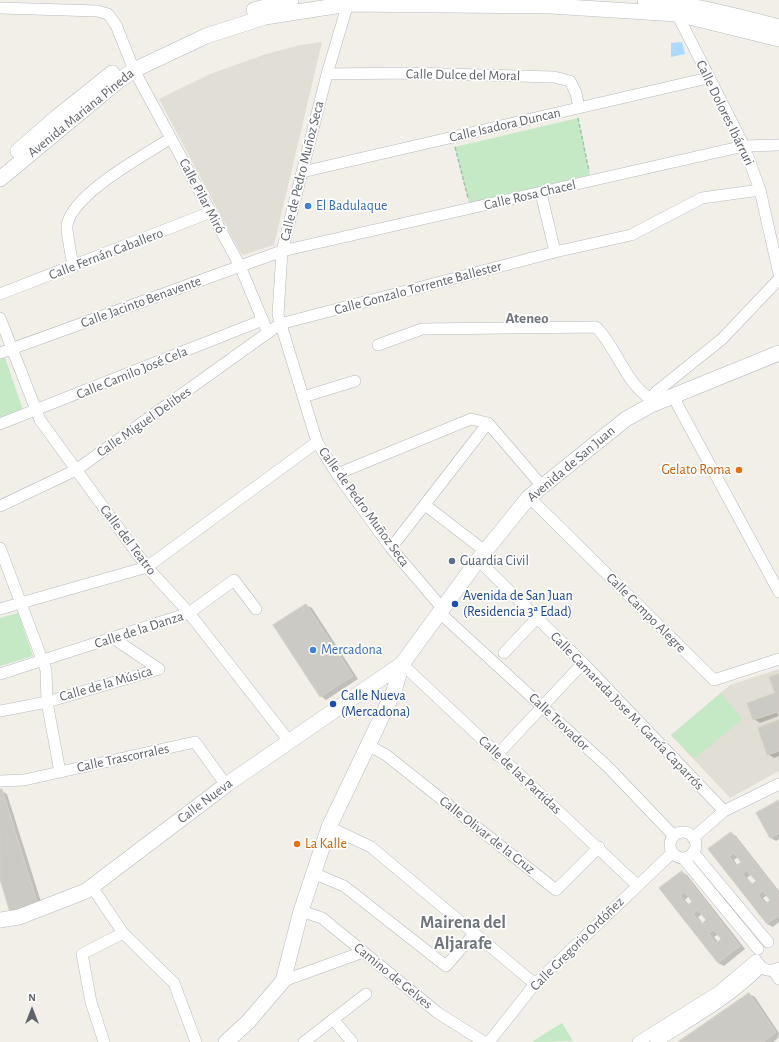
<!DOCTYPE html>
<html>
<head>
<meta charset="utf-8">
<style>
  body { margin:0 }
  #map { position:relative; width:779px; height:1042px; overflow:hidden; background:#f1efe8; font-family:"Alegreya Sans",sans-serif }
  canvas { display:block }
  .north { position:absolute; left:12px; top:990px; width:40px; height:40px; -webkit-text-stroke:3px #fff; paint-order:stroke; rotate:0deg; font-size:11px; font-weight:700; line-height:16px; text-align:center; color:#5f6368 }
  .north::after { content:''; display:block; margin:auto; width:14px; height:18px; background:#5f6368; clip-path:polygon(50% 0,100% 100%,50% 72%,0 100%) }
</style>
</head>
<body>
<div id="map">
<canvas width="779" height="1042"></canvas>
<div class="north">N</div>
</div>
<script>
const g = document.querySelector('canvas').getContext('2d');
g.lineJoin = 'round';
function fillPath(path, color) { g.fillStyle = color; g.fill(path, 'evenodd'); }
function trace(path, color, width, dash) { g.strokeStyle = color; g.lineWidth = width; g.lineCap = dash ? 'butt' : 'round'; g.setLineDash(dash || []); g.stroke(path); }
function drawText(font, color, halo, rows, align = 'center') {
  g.font = font + ' "Alegreya Sans",sans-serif'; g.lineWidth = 3.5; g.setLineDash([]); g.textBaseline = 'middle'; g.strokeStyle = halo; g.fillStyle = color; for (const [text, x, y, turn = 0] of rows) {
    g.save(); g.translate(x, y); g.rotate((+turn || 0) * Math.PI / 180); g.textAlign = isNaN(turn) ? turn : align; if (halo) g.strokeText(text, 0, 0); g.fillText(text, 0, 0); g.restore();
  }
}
const education = new Path2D(`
  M322,42L274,245L243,255L240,252L159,99L210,74L263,55L300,45Z
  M779,669V771L730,798L671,735L730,685Z`);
const green = new Path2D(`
  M578,118L590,175L469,203L455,147Z
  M4,355L24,413L0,420V357Z
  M18,613L33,656L0,666V618Z
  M721,693L742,719L694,759L671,735Z
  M562,1023L573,1041L534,1042L533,1041Z`);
const water = new Path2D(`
  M682,42L685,54L671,57V43Z`);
const shadow = new Path2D(`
  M306,605L312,608L358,679L326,700L321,696Z
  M779,675V716L760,723L754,719L776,694Z
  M779,721V756L774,758L768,754Z
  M0,790L7,794L43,908L0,875Z
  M779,801V839L776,841L771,838Z
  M731,833L736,836L779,891V922L773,927L767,924L709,849ZM738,857L742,863L738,866L734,860ZM752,874L757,881L753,885L747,878ZM768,895L772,900L767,903L763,898Z
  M682,872L687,875L745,949L724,966L718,963L660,889ZM689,896L693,902L689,905L685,900ZM703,914L708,920L703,924L698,917ZM719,934L723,939L718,942L714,937Z
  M749,994L755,997L779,1033L778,1038L773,1042H680Z`);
const building = new Path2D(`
  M306,604L353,676L320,697L273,625Z
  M779,674V716L777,712L753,720L747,703L775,693L769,677Z
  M779,720V751L767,755L758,728Z
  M0,789H2L38,905L11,916L0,879Z
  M779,800V833L770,838L756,813Z
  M731,832L779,893V915L767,924L708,849ZM734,853L741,862L736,866L729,857ZM747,871L756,881L751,885L742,874ZM763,891L770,900L765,904L758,895Z
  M682,871L740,946L718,963L659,888ZM685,892L692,902L687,905L680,896ZM698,910L706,920L702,924L693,914ZM714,930L721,939L716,943L709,934Z
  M749,993L776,1032L773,1035L763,1042H678Z`);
const path = new Path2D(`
  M578,118L589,171
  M455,147L468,198`);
const street = new Path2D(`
  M349,0L327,74L282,251L278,315L317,442L337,474L391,548L443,609
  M0,8L97,11L108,14L116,25L134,70L240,266L268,333
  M675,10L744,146L760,190L779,274
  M327,74L410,73L554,77L570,81L576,93L579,108
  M302,172L708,78
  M541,193L555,252
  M73,267C72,258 66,231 67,225C73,193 145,155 171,138
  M0,294L211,212
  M0,318L40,420L147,567L189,613L289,741
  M378,345L422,329L596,327C617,348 625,383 651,399
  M0,353L282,251L744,146L779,145
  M675,395L677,404L779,592
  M303,397L355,381
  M651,405V399L656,392L722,339L779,279
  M0,424L263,320
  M337,474L471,419L488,423L542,486
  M529,497L714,680L779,659
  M425,505L485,551
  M0,506L76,470L280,324L555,252L631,235L702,198L760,190
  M0,548L46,670L47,702L60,772
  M391,548L488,423
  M478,560L583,663L724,811
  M0,609L147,567L317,442
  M440,613L608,767L674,836
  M504,653L537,618
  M402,664L637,885
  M0,674L189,613L234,580L256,609
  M0,711L47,702L159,669L113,638
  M368,745L386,755L556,890L599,847
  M497,755L583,663
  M0,781L24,780L195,742L226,785
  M329,827L371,847L535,984
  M670 845a13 13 0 1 1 26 0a13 13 0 1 1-26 0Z
  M693,838L724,811L779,784
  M693,852L768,942
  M683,858L758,949
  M313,873L344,886L446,966L474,934
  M92,887L123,933L174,983L196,1042
  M301,911L322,918L438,1013L484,1042
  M758,963C763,971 770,972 779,968
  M773,970L779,979
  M283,981L363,952
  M333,1019L352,1042
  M104,1042L91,1002L82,954L123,933
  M304,1042L366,994
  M489,1042L535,984L672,853
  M638,1042L718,992L756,960
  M656,1042C692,1019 731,998 761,967`);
const secondary = new Path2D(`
  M645,0C691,4 734,15 779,27
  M254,10L291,0
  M18,151L57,117L112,73
  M0,179L117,82L134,70L206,36L265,17L348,4L551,6L677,14L779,39
  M0,920L19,917L86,891L226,785L402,664L478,560L529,497L626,419L651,405L779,353
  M226,1042L248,1022L283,981L301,911L329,827L394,691L402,664`);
const markers = [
  [308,206,4,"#3f7fe0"],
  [739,470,4,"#e8710a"],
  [452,561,4,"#5c6f8a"],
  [455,604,4,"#1a4fb4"],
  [313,650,4,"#3f7fe0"],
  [333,704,4,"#1a4fb4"],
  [297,844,4,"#e8710a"]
];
const streetNames = [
  ["Calle Dulce del Moral",463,75,1],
  ["Avenida Mariana Pineda",81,113,-39],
  ["Calle Dolores Ibárruri",725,113,64],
  ["Calle Isadora Duncan",505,125,-13],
  ["Calle de Pedro Muñoz Seca",302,171,-76],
  ["Calle Rosa Chacel",530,195,-13],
  ["Calle Pilar Miró",202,196,62],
  ["Calle Fernán Caballero",106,254,-21],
  ["Calle Gonzalo Torrente Ballester",418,288,-15],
  ["Calle Jacinto Benavente",141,302,-20],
  ["Calle Camilo José Cela",132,373,-22],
  ["Calle Miguel Delibes",144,422,-35],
  ["Avenida de San Juan",571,464,-40],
  ["Calle de Pedro Muñoz Seca",364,507,54],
  ["Calle del Teatro",128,540,53],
  ["Calle Campo Alegre",646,613,45],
  ["Calle de la Danza",139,630,-18],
  ["Calle de la Música",106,684,-16],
  ["Calle Camarada Jose M. García Caparrós",627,711,46],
  ["Calle Trovador",559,722,43],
  ["Calle Trascorrales",123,758,-12],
  ["Calle de las Partidas",520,775,43],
  ["Calle Nueva",205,801,-37],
  ["Calle Olivar de la Cruz",487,835,38],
  ["Calle Gregorio Ordóñez",577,944,-45],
  ["Camino de Gelves",393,976,39]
];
const shopNames = [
  ["El Badulaque",316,206],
  ["Mercadona",321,650]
];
const foodNames = [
  ["Gelato Roma",731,470],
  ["La Kalle",305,844,"left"]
];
const serviceNames = [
  ["Guardia Civil",460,561]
];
const transitNames = [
  ["Avenida de San Juan",463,596],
  ["(Residencia 3ª Edad)",463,612],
  ["Calle Nueva",341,696],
  ["(Mercadona)",341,712]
];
const neighbourhoodNames = [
  ["Ateneo",527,318]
];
const districtNames = [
  ["Mairena del",463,923],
  ["Aljarafe",463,944]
];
fillPath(education, '#e1ded6');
fillPath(green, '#c5e8c5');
fillPath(water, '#aadaff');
fillPath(shadow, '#0003');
fillPath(building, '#cccac5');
trace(building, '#d6d1c6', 1);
trace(street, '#b5b8bc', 12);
trace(secondary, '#b6babf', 16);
trace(path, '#9cc7a9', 1.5, [4, 2]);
trace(street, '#fff', 11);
trace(secondary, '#fff', 15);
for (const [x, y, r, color] of markers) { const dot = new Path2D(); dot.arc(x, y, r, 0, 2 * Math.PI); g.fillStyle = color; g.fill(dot); trace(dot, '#fff', 1.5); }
drawText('14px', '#5f6368', '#fff', streetNames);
drawText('14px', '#366cbe', '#fff', shopNames, 'left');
drawText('14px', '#c56008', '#fff', foodNames, 'right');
drawText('14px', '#4e5e75', '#fff', serviceNames, 'left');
drawText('14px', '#164399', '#fff', transitNames, 'left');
drawText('bold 15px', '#70757a', '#fff', neighbourhoodNames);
drawText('bold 18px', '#70757a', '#fff', districtNames);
</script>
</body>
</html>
